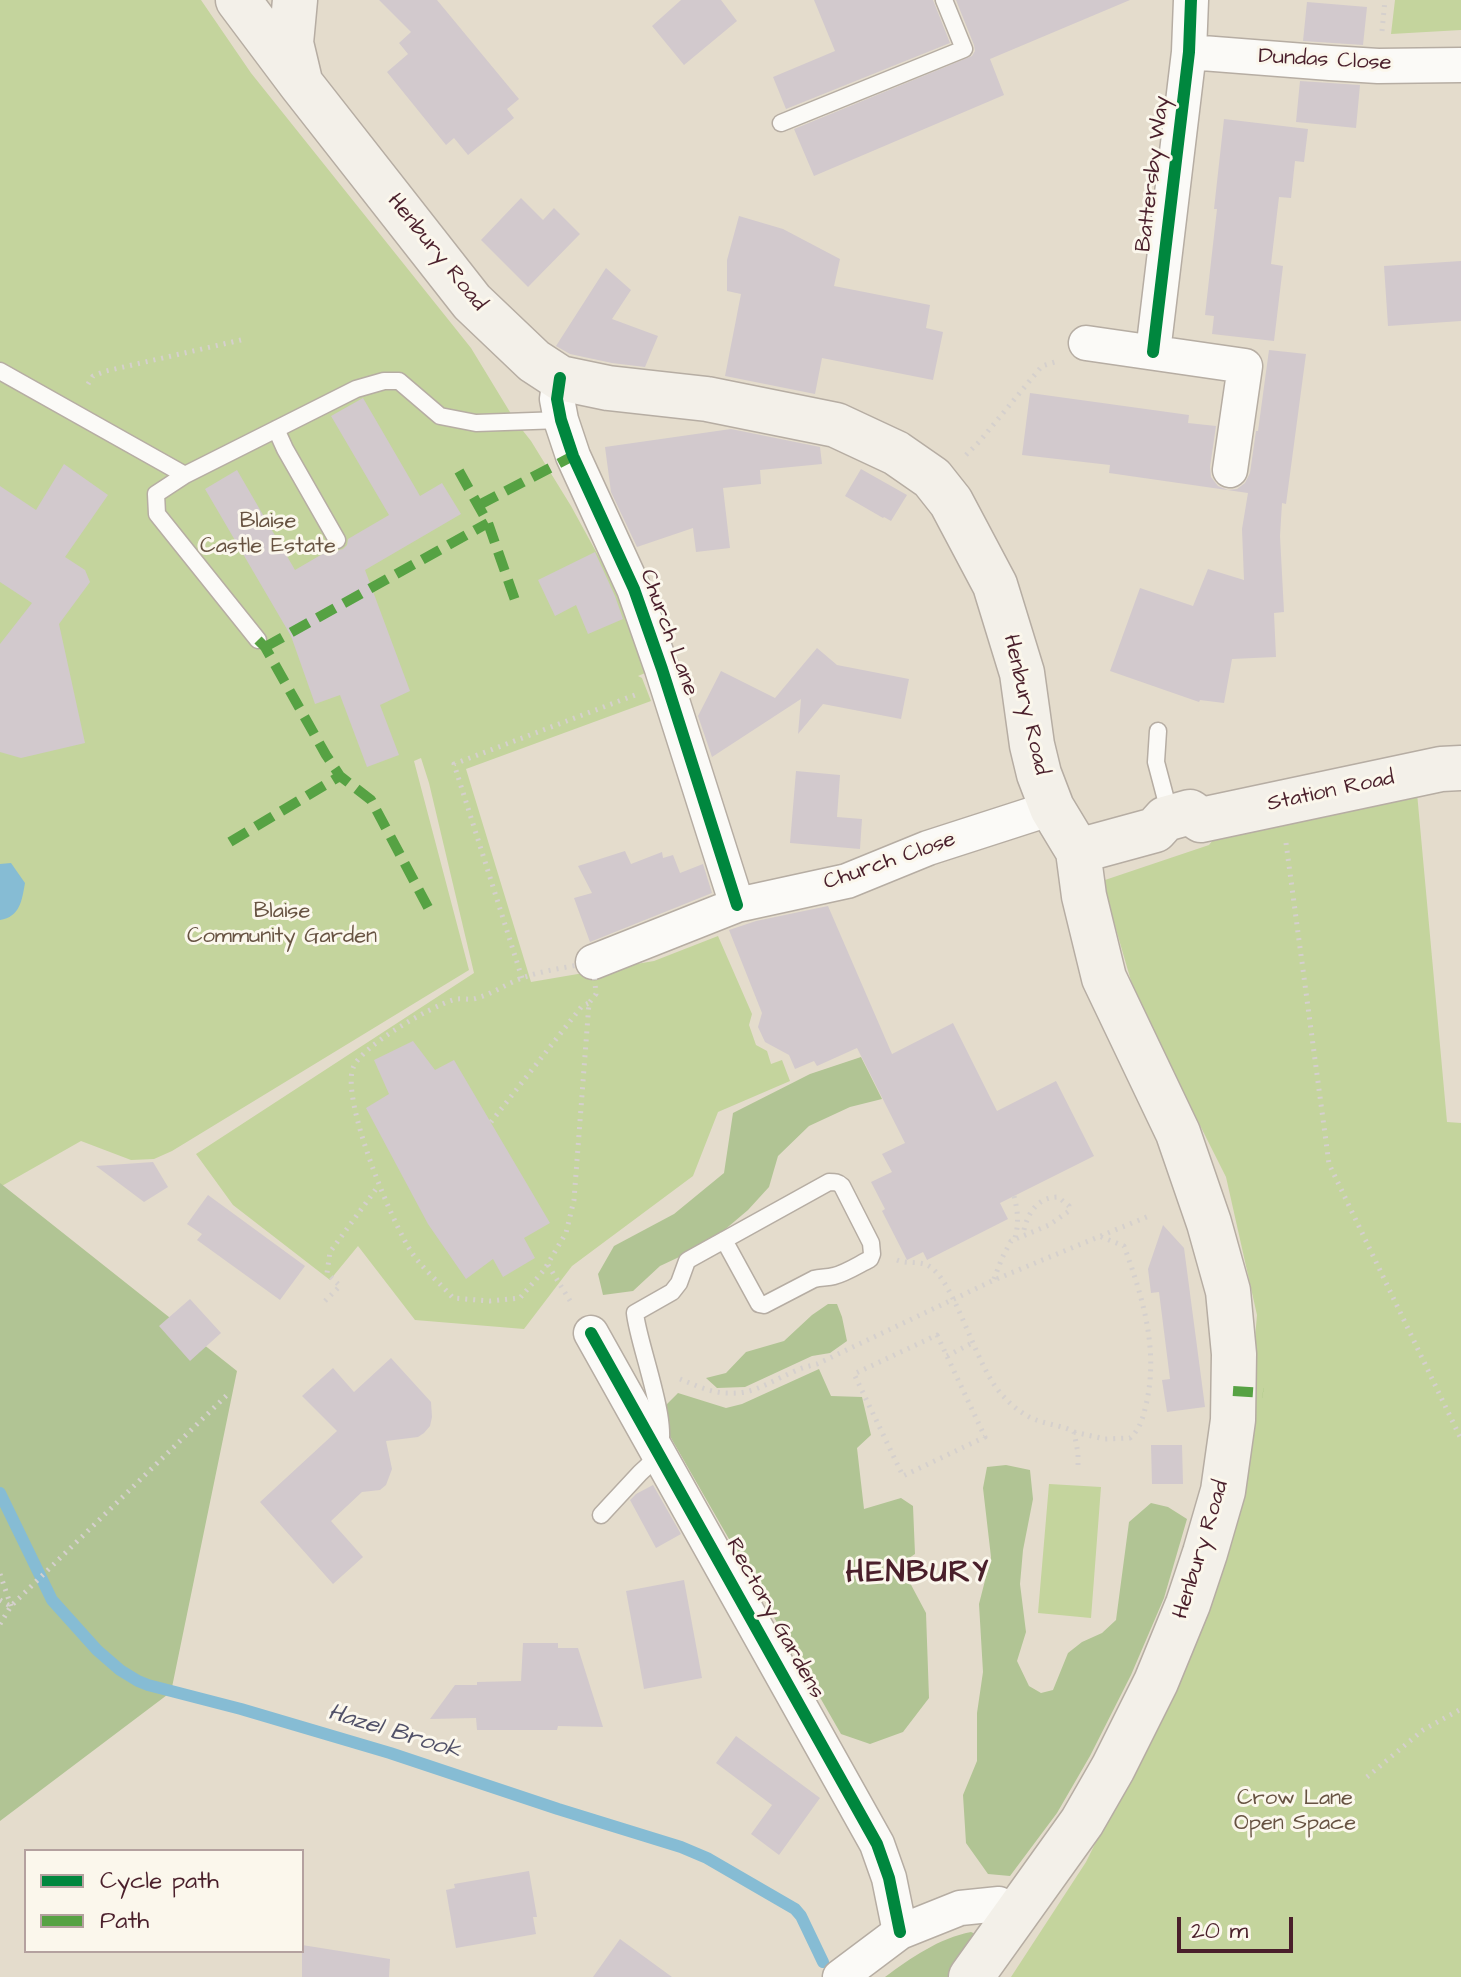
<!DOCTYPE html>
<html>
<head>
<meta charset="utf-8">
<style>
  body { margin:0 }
  #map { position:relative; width:1461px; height:1977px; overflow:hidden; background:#e4dccc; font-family:"Architects Daughter",sans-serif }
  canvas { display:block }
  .legend { position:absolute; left:24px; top:1849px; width:280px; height:104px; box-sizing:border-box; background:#fbf7ec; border:2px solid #b4a19f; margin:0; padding:10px 14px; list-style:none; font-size:24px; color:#4a1f2b }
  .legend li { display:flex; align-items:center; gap:16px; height:40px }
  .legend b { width:40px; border:2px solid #b4a19f }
  .scale { position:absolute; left:1177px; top:1917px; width:116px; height:36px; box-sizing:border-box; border:4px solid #4a1f2b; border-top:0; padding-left:10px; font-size:24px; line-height:28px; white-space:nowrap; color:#4a1f2b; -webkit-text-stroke:6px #fbf7ec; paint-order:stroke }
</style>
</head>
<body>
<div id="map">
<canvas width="1461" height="1977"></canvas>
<ul class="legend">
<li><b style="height:10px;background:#00873e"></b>Cycle path</li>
<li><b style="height:10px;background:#56a243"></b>Path</li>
</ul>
<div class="scale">20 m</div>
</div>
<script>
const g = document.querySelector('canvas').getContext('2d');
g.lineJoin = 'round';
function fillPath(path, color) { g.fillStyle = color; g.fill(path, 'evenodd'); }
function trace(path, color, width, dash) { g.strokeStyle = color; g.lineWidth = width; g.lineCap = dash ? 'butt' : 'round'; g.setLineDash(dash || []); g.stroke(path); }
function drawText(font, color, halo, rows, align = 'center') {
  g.font = font + ' "Architects Daughter",sans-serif'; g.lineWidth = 6; g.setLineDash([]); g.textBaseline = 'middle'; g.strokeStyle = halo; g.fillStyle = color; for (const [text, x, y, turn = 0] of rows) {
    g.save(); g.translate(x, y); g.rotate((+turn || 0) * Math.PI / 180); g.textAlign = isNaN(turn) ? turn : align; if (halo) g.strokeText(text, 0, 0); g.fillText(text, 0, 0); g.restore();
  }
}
const green = new Path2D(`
  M0,0H201L251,73L471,348L516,422L531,441L571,506L605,568L650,671L638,676L642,678L651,701L466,769L531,982L654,961L718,936L752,1014L749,1025L756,1045L767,1051L771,1064L782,1060L790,1081L718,1112L693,1176L572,1266L524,1329L415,1320L358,1246L330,1280L233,1205L196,1154L474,973L429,783L421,758L414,761L469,970L172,1151L154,1159L131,1160L81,1141L0,1187Z
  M1395,0H1461V30L1391,34Z
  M1417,793L1447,1122L1461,1123V1977H1011L1086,1862L1195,1643L1242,1486L1257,1315L1226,1177L1136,998L1102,881L1209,845L1220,831Z
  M1049,1484L1101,1487L1091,1618L1038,1613Z`);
const forest = new Path2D(`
  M861,1057L882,1099L850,1107L809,1126L778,1156L769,1187L748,1210L709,1243L660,1266L633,1291L603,1295L598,1274L614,1246L674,1214L724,1173L733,1113L810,1074Z
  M0,1183L237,1371L171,1692L0,1821Z
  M828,1304H837L842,1317L847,1341L830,1353L812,1356L745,1387L717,1388L706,1378L726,1373L746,1352L784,1341L812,1315Z
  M819,1369L831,1396L862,1397L871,1435L857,1448L864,1509L901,1498L913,1506L915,1554L900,1564L926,1613L929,1698L903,1732L870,1744L841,1734L667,1431V1404L678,1393L726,1408L742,1404Z
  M1006,1465L1030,1470L1033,1499L1023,1550L1020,1584L1026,1632L1017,1661L1029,1686L1041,1693L1053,1690L1068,1653L1082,1642L1102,1633L1116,1620L1129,1522L1151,1503L1168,1507L1187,1519L1164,1598L1131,1675L1090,1756L1057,1813L1010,1876L988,1874L966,1843L963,1795L977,1761V1713L983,1672L979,1604L991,1557L983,1488L987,1467Z
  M971,1932L982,1937L960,1977H885C911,1958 939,1938 971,1932Z`);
const water = new Path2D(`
  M11,863L25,883C22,900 20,917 0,920V864Z`);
const stream = new Path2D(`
  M0,1493L52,1600L97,1650L120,1670L138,1681L148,1685L241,1709L390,1753L558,1809L681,1847L707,1858L795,1909L801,1916L823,1962`);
const building = new Path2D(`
  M379,0H437L519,99L507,109L514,118L468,155L454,138L446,145L387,72L408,54L399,43L411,32Z
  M681,0H721L737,21L684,65L652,26Z
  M814,0H933L950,43L786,109L773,77L835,51Z
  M956,0H1130L990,59L1004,95L814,176L794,129L972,56L975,51L974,45Z
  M1307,2L1367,7L1363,45L1303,41Z
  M1300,81L1360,85L1356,128L1296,122Z
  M1224,119L1308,129L1304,162L1295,161L1291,198L1279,197L1271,264L1283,266L1274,341L1212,334L1214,316L1205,315L1217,209H1214Z
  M521,198L543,220L554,208L580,234L528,287L481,240Z
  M739,216L783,229L840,259L834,286L930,305L926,328L943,332L933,380L822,358L815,394L725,376L741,294L727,291V260Z
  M1461,261V321L1388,326L1384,266Z
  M606,268L631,290L612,319L658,336L645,367L612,363L570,354L556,346Z
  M1269,350L1306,354L1286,504L1282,503L1280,536L1284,612L1274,613L1276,657L1232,659L1224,703L1200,700L1199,702L1110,671L1140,588L1193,606L1208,569L1244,580L1242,529L1248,493L1109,473L1110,465L1022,455L1030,393L1189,415L1188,423L1216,426L1210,467L1211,477L1218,486L1228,490L1237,489L1245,483L1250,473L1256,431H1258Z
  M363,398L420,496L442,483L461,514L365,570L410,691L380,705L399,755L367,767L340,695L315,704L291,636L205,489L237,470L295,570L331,549L336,551L343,549L347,545L348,539L389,515L331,416Z
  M731,429L820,447L822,464L760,470L761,484L723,488L730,548L696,552L693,528L637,547L611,492L605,447Z
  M64,464L108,495L65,557L85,570L90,582L59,624L85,743L21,758L0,752V644L32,603L0,582V486L36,510Z
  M861,469L907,495L891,521L884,517L883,518L845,496Z
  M595,552L615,596L623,619L588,634L576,605L555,616L538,580Z
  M817,648L837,665L909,679L901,719L823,704L798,734L801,699L712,757L698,716L721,671L775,698Z
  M796,771L840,775L837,817L862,819L860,849L790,843Z
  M625,851L631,864L662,852L663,858L673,855L680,873L703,864L712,893L590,942L574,898L592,893L578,866Z
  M828,906L892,1054L953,1023L997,1111L1056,1081L1094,1156L1000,1203L1008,1219L927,1260L923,1252L907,1260L882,1211L885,1209L871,1182L892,1172L882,1154L905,1143L857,1048L817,1066L814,1061L795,1069L789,1055L765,1042L758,1027L762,1013L729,930L756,921Z
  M413,1041L435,1070L454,1060L550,1223L524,1238L535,1258L503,1277L493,1259L466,1279L428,1224L366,1108L389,1094L374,1060Z
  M153,1162L168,1187L144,1202L96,1166Z
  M208,1195L305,1266L280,1300L197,1240L202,1234L187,1224Z
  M1163,1225L1184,1248L1205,1407L1167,1412L1162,1380L1170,1379L1159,1292L1151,1293L1148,1269Z
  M190,1299L221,1333L190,1361L159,1326Z
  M391,1358L431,1402L432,1417L430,1426L424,1433L418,1437L386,1441L392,1469L386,1485L380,1490L362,1492L331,1521L363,1557L333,1584L260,1502L337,1431L302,1396L333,1368L354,1392Z
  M1151,1445H1182L1183,1484H1152Z
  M653,1485L681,1534L656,1548L630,1500L636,1494Z
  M684,1580L702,1678L644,1689L626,1591Z
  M523,1643H558V1648H578L603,1727L558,1726L557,1730H477L476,1718L430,1719L455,1685H477V1682L521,1681Z
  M736,1736L820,1798L779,1855L751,1834L772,1805L716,1763Z
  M529,1871L537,1917H533L536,1934L456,1948L446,1890L455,1888L454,1884Z
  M620,1939L672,1977H593Z
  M302,1945L390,1959L389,1977H302Z`);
const path = new Path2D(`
  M1382,31L1385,0
  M88,384L93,376L106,371L241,340
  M966,455L979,442L1042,366L1058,361
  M1286,843L1329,1164L1461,1439
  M593,962L596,994L589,1003L574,1200L566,1233L544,1270L520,1298L490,1301L453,1298C440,1283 423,1269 412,1253C392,1223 341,1101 353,1068C361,1046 430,1007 453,1000C461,997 469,1001 477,998C492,994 506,984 522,978C544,970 570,967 593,962Z
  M522,978L454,764L635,695
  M491,1122L582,1006L589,1003
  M1014,1196C1018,1212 1019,1223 1015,1238
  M897,1260C907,1264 918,1261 927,1265C956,1279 975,1369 1004,1397C1013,1407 1026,1417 1039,1421C1051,1425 1064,1426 1074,1432L1078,1453V1469
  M548,1265L572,1304
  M994,1279L1002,1258L1011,1241L1049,1225L1069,1211V1206L1058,1197C1036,1197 1026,1216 1023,1235
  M325,1301L340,1286L327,1273L330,1252L379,1185
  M937,1335L985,1437L903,1476L854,1374Z
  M947,1356L972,1343
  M680,1379C695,1385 711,1393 728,1393C753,1395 771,1381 793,1372C801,1368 809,1366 817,1364L994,1280L1149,1216
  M1074,1432L1105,1439L1130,1438C1140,1429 1143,1418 1146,1405C1159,1350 1143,1298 1124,1246L1099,1236
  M0,1574L11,1606
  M0,1600L10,1606
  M0,1624L11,1606L228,1394
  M1367,1777L1423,1730L1461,1709`);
const service = new Path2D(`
  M781,123L964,49L944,0
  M0,371L185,475
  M276,429L285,449L337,540
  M258,640L157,514L156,494L185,475L356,389L384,381H399L440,416L476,423L561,420
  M1158,731L1156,762L1170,815
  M601,1515C614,1501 627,1487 640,1473C645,1468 653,1462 657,1455C673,1430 638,1345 635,1313L672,1292L679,1283L687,1261L690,1259L829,1182C835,1182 838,1182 842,1186L871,1243L872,1254L870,1259C858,1265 846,1273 834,1276C827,1278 821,1277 814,1279L764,1305L759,1304L724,1240`);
const minor = new Path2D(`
  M1189,52L1330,63L1378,66L1461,65
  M1086,343L1245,366L1230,470
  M1153,352L1189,52L1191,0
  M560,378L557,399L561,420L573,456L634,589L662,669L737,905
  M593,962L737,905L847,881L928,848L1052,808
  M591,1333L877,1844L889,1878L900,1932
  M840,1977L900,1932L960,1908L999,1904L1016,1917`);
const secondary = new Path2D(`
  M238,0L301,84L472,302L534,361L560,378L608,388L707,399L836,425L896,453L932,478L951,502L995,585L1022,673L1032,745L1039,774L1052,808L1078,851L1084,896L1104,978L1178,1133L1209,1223L1228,1291L1234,1354L1233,1420L1223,1491L1205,1553L1188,1604L1156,1682L1113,1768L1082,1822L971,1977
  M295,0L291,43L300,81
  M1078,851L1155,830L1165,819L1190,812L1201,820L1441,769L1461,768`);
const quiet = new Path2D(`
  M459,471L488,523L516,603
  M479,505L573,456
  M258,640L265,647L326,755L340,776L371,800L431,913
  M265,647L488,523
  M230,842L340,776
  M1233,1391L1263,1393`);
const cycleway = new Path2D(`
  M1153,352L1189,52L1191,0
  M560,378L557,399L561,420L573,456L634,589L662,669L737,905
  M591,1333L877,1844L889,1878L900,1932`);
const streetNames = [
  ["Dundas Close",1325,61,3],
  ["Battersby Way",1154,174,-83],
  ["Henbury Road",436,253,51],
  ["Church Lane",668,633,70],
  ["Henbury Road",1025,705,77],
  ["Station Road",1331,792,-12],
  ["Church Close",890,862,-19],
  ["Henbury Road",1202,1550,-73],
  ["Rectory Gardens",774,1619,61]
];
const parkNames = [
  ["Blaise",268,522],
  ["Castle Estate",268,547],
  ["Blaise",282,912],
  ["Community Garden",282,937],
  ["Crow Lane",1295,1799],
  ["Open Space",1295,1824]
];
const waterNames = [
  ["Hazel Brook",394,1733,17]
];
const districtNames = [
  ["HENBURY",918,1575]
];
fillPath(green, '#c4d49d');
fillPath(forest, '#b1c494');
fillPath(water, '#86bcd4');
trace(stream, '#86bcd4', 12);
fillPath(building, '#d2c9cd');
trace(service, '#b6ada3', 19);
trace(minor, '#b6ada3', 37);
trace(secondary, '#b6ada3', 47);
trace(path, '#d5d0cd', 5, [2, 6]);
trace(service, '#fbfaf7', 16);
trace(minor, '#fbfaf7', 34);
trace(secondary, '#f3f0e9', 44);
trace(quiet, '#56a243', 10, [20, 10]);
trace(cycleway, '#00873e', 12);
drawText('22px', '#4a1f2b', '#fbf7ec', streetNames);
drawText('22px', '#675342', '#fbf7ec', parkNames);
drawText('italic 24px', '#515168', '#fbf7ec', waterNames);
g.letterSpacing = '2px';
drawText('bold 30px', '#4a1f2b', '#fbf7ec', districtNames);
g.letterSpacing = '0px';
</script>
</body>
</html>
